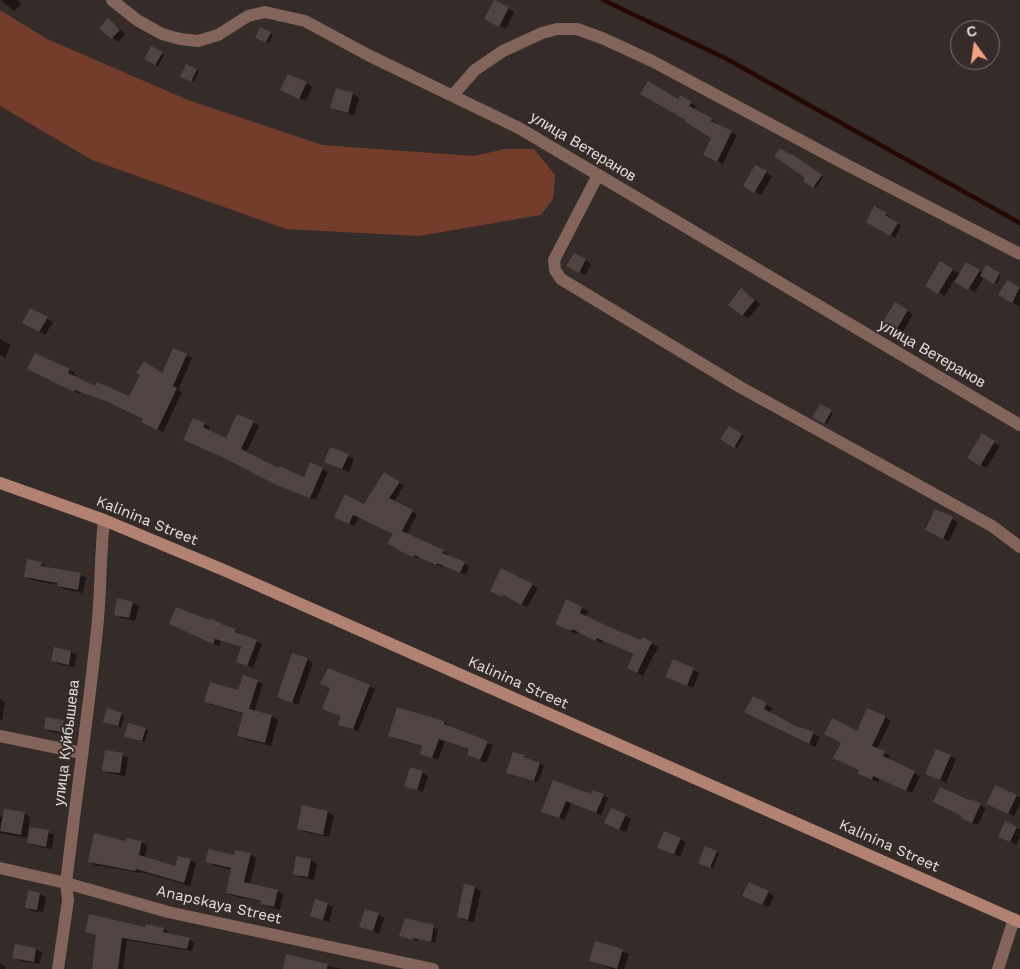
<!DOCTYPE html>
<html>
<head>
<meta charset="utf-8">
<style>
  body { margin:0 }
  #map { position:relative; width:1020px; height:969px; overflow:hidden; background:#352b28; font-family:"Work Sans",sans-serif }
  canvas { display:block }
  .north { position:absolute; left:950px; top:20px; width:50px; height:50px; box-sizing:border-box; background:#352b28; border:1px solid #7b7370; border-radius:50%; rotate:346deg; font-size:14px; font-weight:700; line-height:20px; text-align:center; color:#e5dedc }
  .north::after { content:''; display:block; margin:auto; width:18px; height:22px; background:#f39f83; clip-path:polygon(50% 0,100% 100%,50% 72%,0 100%) }
</style>
</head>
<body>
<div id="map">
<canvas width="1020" height="969"></canvas>
<div class="north">С</div>
</div>
<script>
const g = document.querySelector('canvas').getContext('2d');
g.lineJoin = 'round';
function fillPath(path, color) { g.fillStyle = color; g.fill(path, 'evenodd'); }
function trace(path, color, width, dash) { g.strokeStyle = color; g.lineWidth = width; g.lineCap = dash ? 'butt' : 'round'; g.setLineDash(dash || []); g.stroke(path); }
function drawText(font, color, halo, rows, align = 'center') {
  g.font = font + ' "Work Sans",sans-serif'; g.lineWidth = 4; g.setLineDash([]); g.textBaseline = 'middle'; g.strokeStyle = halo; g.fillStyle = color; for (const [text, x, y, turn = 0] of rows) {
    g.save(); g.translate(x, y); g.rotate((+turn || 0) * Math.PI / 180); g.textAlign = isNaN(turn) ? turn : align; if (halo) g.strokeText(text, 0, 0); g.fillText(text, 0, 0); g.restore();
  }
}
const green = new Path2D(`
  M0,10L47,39L188,100L322,145L474,156L505,149H534L555,175L553,199L541,215L418,236L286,229L92,160L0,106Z`);
const shadow = new Path2D(`
  M1,0H18L21,4L14,11Z
  M494,1L514,12L506,29L491,22Z
  M109,20L125,34L118,42L101,28Z
  M261,29L273,34L269,43L257,37Z
  M152,48L164,55L158,66L146,59Z
  M187,66L199,71L194,82L182,76Z
  M306,83L312,87L306,101L288,93Z
  M353,94L359,98L354,115L338,111L332,108Z
  M680,97L696,106L694,110L717,123L715,125L737,135L723,164L710,157L713,137L688,119L678,100Z
  M792,157H795L823,177L816,188L804,181L806,178Z
  M756,166L772,176L761,195L745,186Z
  M875,208L890,216L889,218L901,226L895,238L867,222Z
  M574,254L591,264L585,275L568,265Z
  M940,263L960,274L966,264L983,273L986,267L1001,275L997,284L984,277L975,292L954,280L945,296L927,286Z
  M1007,282L1020,289V307L1000,295Z
  M747,293L760,304L749,318L743,315Z
  M895,304L913,314L901,335L883,324Z
  M31,310L53,322L45,335L25,323Z
  M0,339L11,345L5,358L0,355Z
  M174,350L192,358L178,390L182,392L163,432L148,425L144,419L117,406L81,392L80,394L34,372L35,355L70,370L75,373L73,376L96,388L130,398L163,375Z
  M820,406L833,413L827,424L814,417Z
  M194,420L210,427L208,431L226,440L253,422L259,426L246,453L279,470L304,478L323,469L328,472L316,500L283,487L229,459Z
  M729,427L744,436L737,448L722,439Z
  M982,435L1000,446L986,468L969,458Z
  M348,456L354,459L349,472L331,464Z
  M384,474L404,485L394,502L417,514L407,534L443,551L448,554L447,556L469,566L466,575L443,565L442,567L419,556L418,559L389,543L394,534L359,517L354,526L336,516L365,506Z
  M952,519L958,522L949,541L932,533Z
  M41,563L47,567V568L80,574L86,578L83,593L64,589L58,585L31,580L25,577Z
  M532,585L538,588L527,607L491,590Z
  M118,600L133,603L139,606L135,621L121,618L115,614Z
  M567,601L588,611L585,617L641,642L643,639L658,647L643,676L628,668L635,654L603,640L602,643L578,632L577,634L562,627Z
  M177,627L235,630L241,634V635L262,644L253,668L237,661L242,648L221,641L219,646Z
  M71,652L77,655L74,667L58,664L52,660Z
  M307,659L313,663L298,705L278,697Z
  M673,661L699,673L693,688L672,680Z
  M328,669L375,689L358,731L340,725L342,716L323,709L331,688Z
  M257,681L263,684L254,712L272,716L278,720L271,746L244,739L239,735L244,714L212,705L206,702L239,691Z
  M754,698L772,708L769,713L820,737L815,747L752,715Z
  M0,699L5,702L2,721L0,720Z
  M398,709L444,722L450,726L449,727L493,745L486,763L468,755L470,750L445,741L438,760L422,753L423,747L396,739L390,735Z
  M108,710L124,715L121,727L107,723Z
  M885,717L891,721L877,749L890,756L888,760L920,776L912,793L880,778L878,782L864,776L860,770L858,732Z
  M47,718L64,722L70,725L68,735L51,732L45,729Z
  M145,729L148,730L145,742L128,738Z
  M122,755L128,758L125,776L109,773L103,770Z
  M524,756L544,766L538,782L508,773Z
  M950,756L956,759L946,783L927,774Z
  M422,772L428,776L423,792L406,785Z
  M554,781L592,795L603,796L608,798L601,815L571,803L565,820L548,814Z
  M1016,796L1020,798V804L1014,816L994,807Z
  M970,802L986,808L978,825L968,821Z
  M303,807L328,812L334,816L329,837L305,832L299,828Z
  M612,809L631,819L626,832L612,826Z
  M24,813L30,817L27,838L0,833V817Z
  M1006,823L1020,830V837L1016,845L1005,839Z
  M48,832L54,835L52,849L35,846L29,843Z
  M680,839L686,842L680,857L665,850Z
  M127,842H142L147,846L145,858L176,868L190,860L196,863L190,886L142,872L141,873L95,865L89,861Z
  M716,852L719,853L713,868L702,864Z
  M250,854L256,858L250,885L278,891L283,895L280,910L268,907L262,902L233,896L227,893L232,870L213,865L207,861Z
  M311,860L317,864L314,880L300,877L294,874Z
  M465,885L475,887L481,891L474,922L464,920L458,917Z
  M29,892L40,894L46,897L43,912L32,911L26,907Z
  M768,892L774,896L769,907L750,899Z
  M327,904L333,907L329,922L312,916Z
  M378,914L384,918L379,934L361,926Z
  M406,920L438,929L435,943L418,939L417,941L405,937Z
  M146,929H164L169,932L168,935L189,939L194,942L192,951L127,940L123,969H94L98,936L87,932Z
  M596,942L629,954L624,969H611L590,961Z
  M16,945L36,949L42,952L40,964L20,961L14,957Z
  M287,956L322,962L327,966L343,969H284Z
  M0,963L6,967L5,969H0Z`);
const stream = new Path2D(`
  M603,0L725,58L1020,223`);
const building = new Path2D(`
  M494,0L509,7L499,27L484,19Z
  M108,18L120,30L111,39L99,28Z
  M260,27L271,32L266,42L255,38Z
  M151,46L163,52L155,65L144,59Z
  M186,64L197,69L191,82L180,77Z
  M288,74L307,82L299,99L280,90Z
  M648,81L678,99L680,95L692,102L689,106L712,118L711,121L732,131L717,162L703,155L711,138L685,122L686,120L640,94Z
  M336,88L353,93L348,113L330,108Z
  M780,148L791,155L792,154L822,175L813,188L803,181L805,178L774,156Z
  M755,165L767,171L754,193L743,186Z
  M874,206L887,213L885,215L898,223L890,236L866,222Z
  M574,253L586,259L579,273L566,266Z
  M940,261L953,269L938,294L925,286Z
  M966,262L980,270L968,290L954,282Z
  M986,265L1000,273L994,284L980,276Z
  M1007,280L1020,287L1012,303L998,295Z
  M741,288L755,300L742,316L728,305Z
  M895,302L908,310L895,332L881,325Z
  M30,308L48,317L39,332L22,323Z
  M173,348L187,354L173,386L177,388L157,430L141,422L143,419L110,403L75,390L74,392L27,369L35,353L70,369L68,373L95,386L97,382L129,396L140,375L136,373L144,361L162,373Z
  M820,404L832,410L824,424L812,417Z
  M237,414L254,421L241,449L278,468L279,466L304,477L310,462L323,468L310,498L276,485L222,457L183,440L193,418L205,423L203,427L226,438Z
  M729,426L742,434L734,448L720,439Z
  M982,433L995,441L980,466L967,458Z
  M330,447L349,454L342,469L324,462Z
  M384,472L400,482L389,498L413,510L402,531L444,550L442,553L465,562L460,573L437,563L436,565L414,555L413,557L402,552L387,543L393,534L353,515L349,524L334,517L345,494L364,504Z
  M935,509L953,517L943,539L925,530Z
  M27,559L42,562L41,566L81,573L78,590L57,586V583L24,577Z
  M501,568L533,584L521,605L503,595L502,597L490,591Z
  M117,598L133,602L129,618L114,615Z
  M566,599L582,607L580,613L609,627L641,640L642,637L652,642L637,673L627,668L634,654L597,638L595,641L572,629L571,631L555,624Z
  M176,607L209,620L210,618L221,623V624L236,629L235,632L257,640L247,666L236,662L241,647L215,639L213,644L169,624Z
  M54,647L71,651L69,665L51,661Z
  M292,653L308,658L292,703L277,697Z
  M673,659L694,668L687,686L665,677Z
  M328,668L370,685L353,729L338,725L341,716L322,709L330,688L320,684Z
  M243,675L258,680L249,709L272,715L265,743L237,736L243,713L204,702L210,682L238,690Z
  M753,696L767,703L764,709L796,726L814,732L809,744L744,712Z
  M397,707L444,721V724L488,741L480,760L467,755L469,749L439,739L432,758L420,754L422,746L388,736Z
  M107,708L122,713L118,726L103,722Z
  M867,708L886,716L872,746L885,751L883,756L915,771L906,791L873,776L872,780L857,773L859,770L833,758L841,743L824,734L832,718L857,731Z
  M46,717L64,720L62,732L44,729Z
  M128,723L146,728L142,741L124,737Z
  M936,749L951,755L940,780L925,774Z
  M105,750L123,753L120,773L102,771Z
  M513,752L525,755L524,757L540,763L534,781L506,773Z
  M410,767L423,771L417,790L404,786Z
  M553,780L591,794L592,790L604,794L596,813L566,801L559,818L541,812Z
  M995,785L1017,795L1008,814L986,804Z
  M940,787L969,800L970,799L981,803L972,823L961,818L962,816L933,802Z
  M302,805L328,811L323,835L297,829Z
  M611,808L626,814L619,830L604,823Z
  M4,809L25,812L21,835L0,831Z
  M1005,821L1017,827L1010,842L998,837Z
  M30,827L49,830L46,847L27,843Z
  M664,831L681,838L674,854L657,848Z
  M94,833L126,841V838L142,841L139,855L175,866L178,856L191,859L184,883L136,869L135,871L88,862Z
  M705,846L717,851L710,868L698,863Z
  M209,849L234,855L235,850L251,853L244,882L278,890L274,907L261,904V901L226,893L231,868L205,862Z
  M296,856L311,859L308,877L293,875Z
  M749,882L769,891L762,905L742,896Z
  M464,884L475,886L468,920L457,917Z
  M28,890L40,893L37,910L25,908Z
  M315,899L328,903L323,920L310,916Z
  M365,909L379,913L373,931L359,927Z
  M89,914L145,927L146,924L164,928L163,932L190,938L187,949L122,938L118,969H92L96,935L85,932Z
  M405,918L434,925L431,942L413,938V940L399,936Z
  M595,941L623,949L617,969L589,961Z
  M15,944L36,948L34,962L12,958Z
  M286,954L328,964L327,969H283Z`);
const street = new Path2D(`
  M112,0L137,20L162,34L180,39L198,41L218,35L248,16L265,12L305,21L370,56L519,128L1020,425
  M453,95L475,70L503,51L542,33L557,29H577L602,38L652,61L845,164L1020,254
  M598,175L554,260L555,270L561,279L740,387L992,526L1020,547
  M0,736L82,753
  M0,868L66,883L168,912L433,969
  M58,969L68,900L66,883C76,799 88,715 97,630C101,593 100,557 104,520
  M998,969L1014,919`);
const secondary = new Path2D(`
  M0,483L104,520L226,571L1020,922`);
const streetNames = [
  ["улица Ветеранов",583,147,31],
  ["улица Ветеранов",932,354,30],
  ["Kalinina Street",147,521,22],
  ["Kalinina Street",518,683,24],
  ["улица Куйбышева",67,743,-83],
  ["Kalinina Street",889,846,24],
  ["Anapskaya Street",219,905,13]
];
fillPath(green, '#743d2b');
fillPath(shadow, '#0007');
trace(stream, '#260701', 4.5);
fillPath(building, '#4f4441');
trace(street, '#82645a', 12);
trace(secondary, '#b18272', 12);
drawText('15px', '#e5dedc', '#352b28', streetNames);
</script>
</body>
</html>
